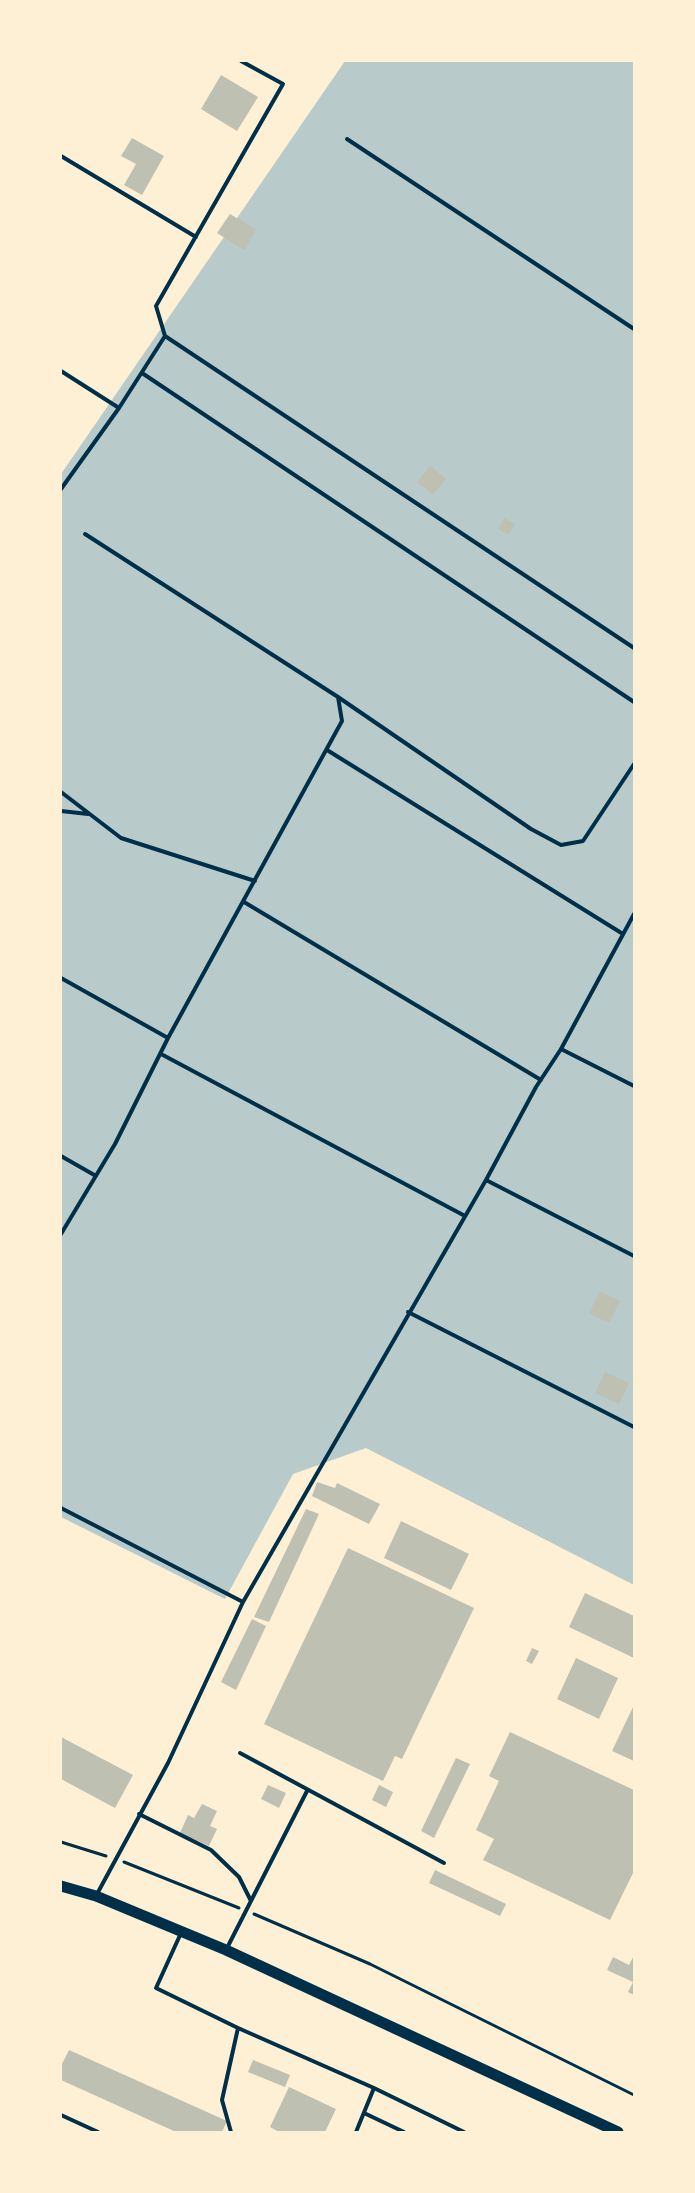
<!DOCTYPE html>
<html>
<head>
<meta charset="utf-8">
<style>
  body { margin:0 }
  #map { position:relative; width:695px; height:2193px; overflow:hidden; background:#fdf0d5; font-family:Helvetica,sans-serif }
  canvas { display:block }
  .frame { position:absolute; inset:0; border:62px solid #fdf0d5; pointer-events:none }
</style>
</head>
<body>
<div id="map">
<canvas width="695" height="2193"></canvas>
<div class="frame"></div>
</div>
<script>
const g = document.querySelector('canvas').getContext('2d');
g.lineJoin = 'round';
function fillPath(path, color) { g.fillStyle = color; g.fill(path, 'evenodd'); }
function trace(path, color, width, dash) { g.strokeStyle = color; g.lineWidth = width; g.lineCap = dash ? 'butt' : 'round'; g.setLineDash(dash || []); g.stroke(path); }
const green = new Path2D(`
  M345,61H634V1585L366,1448L293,1474L225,1599L61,1517V474Z`);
const building = new Path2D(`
  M221,75L258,97L237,131L201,109Z
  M132,138L164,156L142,195L124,185L136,164L121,156Z
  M230,214L256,230L244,250L217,233Z
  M430,466L446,479L433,495L417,482Z
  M504,518L515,524L508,535L498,529Z
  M600,1291L620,1301L609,1323L589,1313Z
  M605,1372L629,1383L619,1404L595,1393Z
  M317,1482L335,1488L337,1483L380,1504L369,1524L312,1496Z
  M306,1509L319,1514L269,1622L254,1617Z
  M401,1521L469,1554L451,1590L384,1558Z
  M348,1548L474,1608L402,1759L395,1756L383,1781L264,1724Z
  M585,1593L634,1616V1658L569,1627Z
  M252,1619L266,1626L236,1690L221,1682Z
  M532,1648L539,1651L532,1664L526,1661Z
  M576,1658L618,1678L599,1719L557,1699Z
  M634,1705V1761L612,1751Z
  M510,1732L634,1790V1871L610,1920L483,1860L494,1839L476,1830L499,1781L489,1776Z
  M61,1737L133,1775L115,1808L61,1779Z
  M456,1758L470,1764L434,1838L421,1831Z
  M268,1785L286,1793L279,1808L261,1799Z
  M379,1785L393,1792L386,1807L372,1800Z
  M202,1804L217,1811L210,1826L217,1829L209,1846L180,1833L188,1815L194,1818Z
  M435,1870L506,1904L500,1916L429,1883Z
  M634,1955V1995L628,1992L633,1982L607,1970L613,1957L629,1965Z
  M69,2050L227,2121L222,2132H176L61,2080V2066Z
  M253,2060L290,2075L285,2087L248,2072Z
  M289,2087L336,2109L325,2132H279L270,2127Z`);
const path = new Path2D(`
  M61,1842L106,1856
  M124,1862L239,1908
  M254,1914L370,1964L634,2095`);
const service = new Path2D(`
  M347,139L634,329
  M61,156L196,237
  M165,336L634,648
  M61,371L119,408
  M142,373L634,702
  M61,489L119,408L165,336L156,306L283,84L241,61
  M338,697L531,829L561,845L583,841L634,764
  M327,750L623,934
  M61,792L121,838L255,881
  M61,811L88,814
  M244,902L541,1080
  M61,978L168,1038
  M561,1049L634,1086
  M161,1054L465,1216
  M61,1156L96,1176
  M486,1180L634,1256
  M61,1234L115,1144L168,1038L342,721L338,697L85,534
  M408,1312L634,1427
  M61,1508L243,1602
  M240,1753L444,1863
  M139,1814L211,1850L239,1877L251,1901
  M97,1894L168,1763L243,1602L486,1180L536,1087L561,1049L634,914
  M181,1933L156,1988L238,2028L374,2088L356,2132
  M227,1948L307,1791
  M374,2088L464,2132
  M364,2113L404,2132
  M61,2115L98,2132
  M231,2132L222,2100L238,2028`);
const primary = new Path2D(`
  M61,1886L96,1896L226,1950L618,2132`);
fillPath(green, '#b9caca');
fillPath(building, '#bec0b2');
trace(path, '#003049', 3);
trace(service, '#003049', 4);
trace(primary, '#003049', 11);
</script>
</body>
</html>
